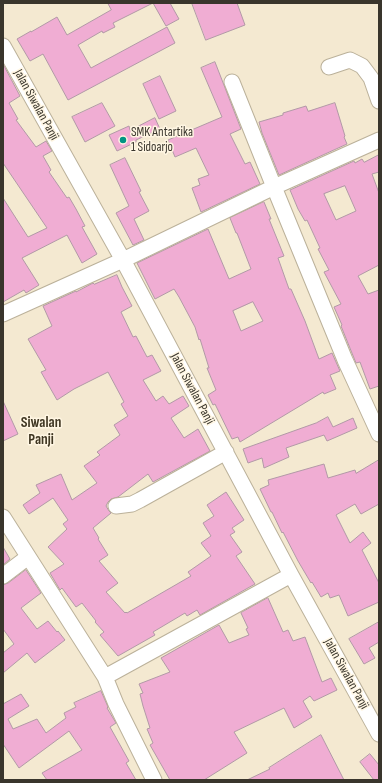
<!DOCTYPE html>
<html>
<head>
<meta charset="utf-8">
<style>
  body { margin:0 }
  #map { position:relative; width:382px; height:783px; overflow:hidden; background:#f4e9d1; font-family:"Sofia Sans Condensed",sans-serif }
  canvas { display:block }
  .frame { position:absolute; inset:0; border:4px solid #39352c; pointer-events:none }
</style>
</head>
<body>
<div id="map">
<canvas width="382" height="783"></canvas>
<div class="frame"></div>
</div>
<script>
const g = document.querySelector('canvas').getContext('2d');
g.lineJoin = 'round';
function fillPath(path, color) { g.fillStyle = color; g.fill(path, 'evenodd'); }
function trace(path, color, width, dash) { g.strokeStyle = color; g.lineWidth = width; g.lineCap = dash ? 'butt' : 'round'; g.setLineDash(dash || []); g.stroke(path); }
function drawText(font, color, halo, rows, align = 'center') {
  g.font = font + ' "Sofia Sans Condensed",sans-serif'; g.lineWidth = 3; g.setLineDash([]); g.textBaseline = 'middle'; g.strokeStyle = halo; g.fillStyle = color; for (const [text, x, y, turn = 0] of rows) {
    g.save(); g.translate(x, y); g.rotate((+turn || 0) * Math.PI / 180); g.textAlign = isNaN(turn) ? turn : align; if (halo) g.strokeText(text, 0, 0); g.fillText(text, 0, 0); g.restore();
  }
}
const building = new Path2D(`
  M108,3H170L179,19L166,26L153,3L113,23L115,27L103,33L102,31L78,45L91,68L167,27L175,43L68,100L43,54L30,61L17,39L31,31V32L57,17L67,35L111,10Z
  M192,3H237L245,25L206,40Z
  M215,62L241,129L230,134L245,164L250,162L260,184L201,212L192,188L200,185L198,179L209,175L196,148L175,157L168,140L222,117L201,68Z
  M3,64L20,96L9,103L18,119L16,120L36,147L46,141L52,151L43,156L51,170L49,172L67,198L69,197L76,209L85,226L82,227L97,254L82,263L67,235L22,258L39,285L26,293L24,290L3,302V198L28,237L47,228L3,163Z
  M160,76L176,111L159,119L143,84Z
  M102,103L115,126L85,142L72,117Z
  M335,103L345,136L344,137L347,144L279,175L262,133L259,122L283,115V113L306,106L308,111Z
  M155,118L160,129L136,140V142L117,151L109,135L129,126L130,130Z
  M379,155V172L372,174L379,193V265L358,276L368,294L379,290V386L370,389L360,362L356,363L341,326L342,325L334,307L341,304L324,272L329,270L318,249L320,248L307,220L305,221L298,209L290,190L354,161L355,163L362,159L364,162ZM345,186L356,211L336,220L324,194Z
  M125,158L141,191L139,192L149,211L134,219L144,240L133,245L116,213L129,206L110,165Z
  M264,202L271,219H269L284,256L278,258L289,289H291L305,321L319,359L332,353L340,371L330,375L336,389L324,394L323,392L240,442L238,437L232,439L215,404L213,405L208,395L216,390L207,368H209L200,339L199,340L195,327L179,297L174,289L155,299L137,263L208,229L229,279L251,269L237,233H236L230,218ZM253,302L263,321L241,331L233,311Z
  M117,275L122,287L132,306L121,312L133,337L136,336L147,357L152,355L161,371L143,380L156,401L163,396L169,404L183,396L189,406L171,418L184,438L198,429L210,451L153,482L148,474L118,497L111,499L108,502L106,506L109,511L111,513L93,528L99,538L98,539L108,555L99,561L118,583L106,592L125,613L126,612L127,613L191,576L188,572L211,556L201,543L211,536L203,523L214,516L207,505L226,492L244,520L232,528L235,532L230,535L242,552L236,556L255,584L200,615L197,610L187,616L185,613L153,632L155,635L118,656L100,635L104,632L95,622L96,621L82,603L76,607L62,588L60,590L50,573L64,564L48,547L67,529L63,524L68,520L53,498L29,514L23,505L40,493L36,485L61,474L72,500L97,483L84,466L100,455L97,452L120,435L114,425L128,416L121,404L124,402L108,372L74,389L57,400L41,372L46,370L28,339L52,326L43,306L76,291V292L93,283L94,284Z
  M3,401L18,434L3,441Z
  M328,417L333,427L353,418L357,428L327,441L324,435L286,448L289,457L264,468L262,458L248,463L243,449L316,423Z
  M379,460V504L361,514L355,504L336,515L350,543L363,532L371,543L362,550L379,583V602L348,616L339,595L330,598L328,593L321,597L312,582L311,583L298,561L283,532L282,533L272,512H271L260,489L269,485L268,480L324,464L328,478L355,470L356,473Z
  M3,547L10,559L3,565Z
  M26,570L41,593L21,608L37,629L48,621L57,632L58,631L65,640L35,663L27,653L3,673V653L14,644L3,629V585L8,583Z
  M268,598L283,632L288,630L293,641L305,637L322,682L331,678L337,690L314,701L310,696L303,701L312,717L294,728L284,708L234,732L247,753L204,780H170L150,745L153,743L147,729L150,728L143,706L140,694L143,693L139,684L170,672L161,658L219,625L229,643L249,635L246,629L248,628L241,613Z
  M379,622V642L369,648L375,658L364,664L349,639Z
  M101,691L108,707L107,708L116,723L110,727L129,761L126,763L136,780H47L42,773L82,750L69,731L19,768L3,744V704L21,694L29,706L8,719L13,729L37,719L46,733L66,718L64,713L76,707L74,703Z
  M321,735L344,780H247L270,769L269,768Z
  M370,754L379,765V780H374L360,762Z`);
const street = new Path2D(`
  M3,46L123,260L291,575L379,734
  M329,67L350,60L362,66L371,78L379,101
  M232,82L274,187L345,360L379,434
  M3,314L123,260L274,187L379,140
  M116,506L132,504L140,500L226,452
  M3,517L105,677L116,704L154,780
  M3,576L28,557
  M105,677L291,575`);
const markers = [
  [123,140,4,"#009484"]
];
const streetNames = [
  ["Jalan Siwalan Panji",36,105,61],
  ["Jalan Siwalan Panji",192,389,62],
  ["Jalan Siwalan Panji",346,674,61]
];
const poiNames = [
  ["SMK Antartika",131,133],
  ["1 Sidoarjo",131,148]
];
const quarterNames = [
  ["Siwalan",41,423],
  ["Panji",41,440]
];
fillPath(building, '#f0add3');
trace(building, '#b199a6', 1);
trace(street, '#bbb19a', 17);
trace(street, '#fff', 15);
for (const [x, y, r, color] of markers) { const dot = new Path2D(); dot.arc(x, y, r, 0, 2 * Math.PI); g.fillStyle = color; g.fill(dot); trace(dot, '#fff6e3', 1.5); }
drawText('13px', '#39352c', '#fff6e3', streetNames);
drawText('13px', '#39352c', '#fff6e3', poiNames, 'left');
drawText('bold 15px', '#403723', '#fff6e3', quarterNames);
</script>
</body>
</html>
